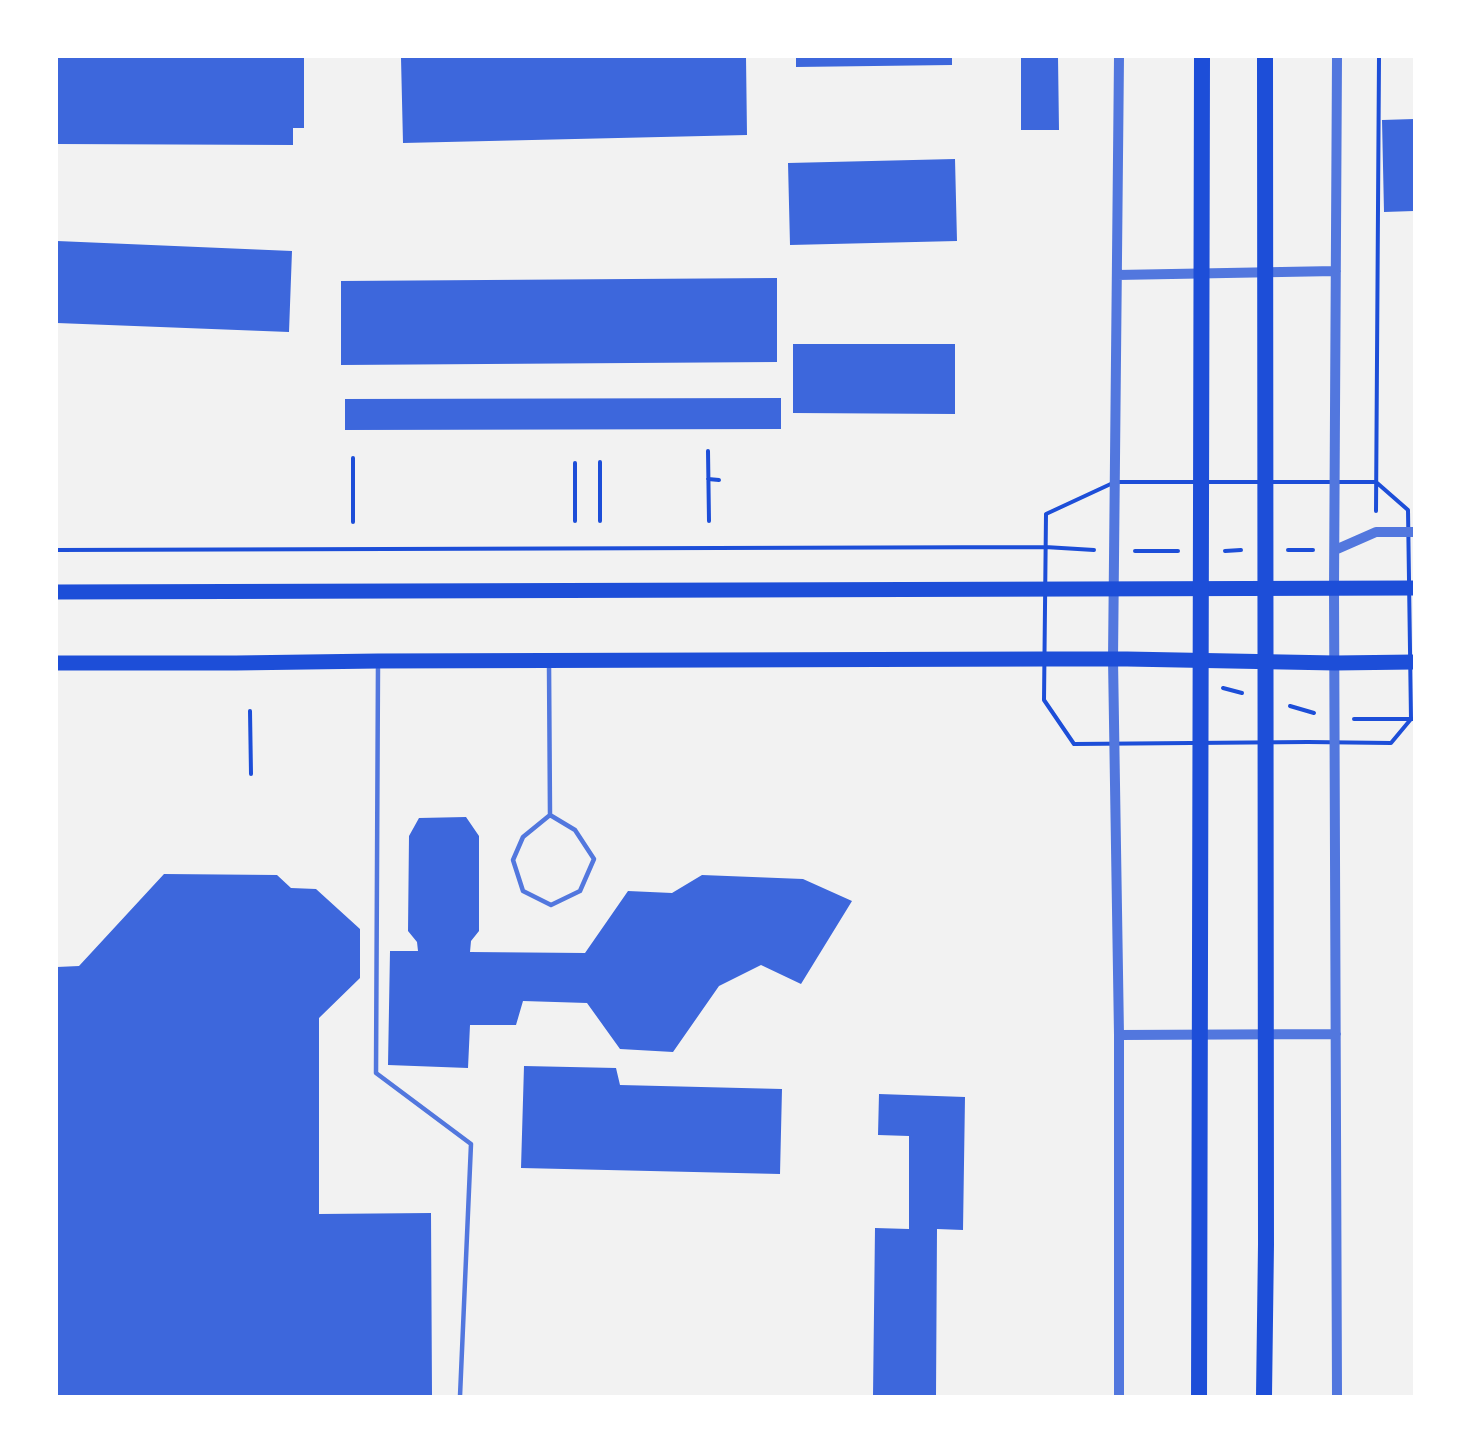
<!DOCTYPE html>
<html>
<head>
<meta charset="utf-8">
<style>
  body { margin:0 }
  #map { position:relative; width:1471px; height:1453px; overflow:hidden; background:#f2f2f2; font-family:Quicksand,sans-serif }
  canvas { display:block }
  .frame { position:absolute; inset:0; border:58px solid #fff; pointer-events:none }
</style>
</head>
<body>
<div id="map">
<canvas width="1471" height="1453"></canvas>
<div class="frame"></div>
</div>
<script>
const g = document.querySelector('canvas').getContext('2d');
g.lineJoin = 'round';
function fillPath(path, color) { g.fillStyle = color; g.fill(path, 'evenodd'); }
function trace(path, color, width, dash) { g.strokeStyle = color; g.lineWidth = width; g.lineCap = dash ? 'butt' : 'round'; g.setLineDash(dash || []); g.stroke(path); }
const building = new Path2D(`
  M57,57H304V128H293V145L57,144Z
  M455,57H746L747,135L403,143L401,58Z
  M796,57H952V65L796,67Z
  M1021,57H1058L1059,130H1021Z
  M1414,119V211L1384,212L1382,120Z
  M955,159L957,241L790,245L788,163Z
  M57,241L292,251L289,332L57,323Z
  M777,278V362L341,365V281Z
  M793,344H955V414L793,413Z
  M781,398V429L345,430V399Z
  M466,817L479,836V931L471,941L470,952L585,953L628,891L672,893L702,875L803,879L852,901L801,984L761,965L719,986L673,1052L620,1049L587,1003L523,1001L516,1025H470L468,1068L388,1065L390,951H418L417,942L408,931L409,836L419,818Z
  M164,874L277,875L291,888L316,889L360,929V978L319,1018V1214L431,1213L432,1396H57V967L79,966Z
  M524,1066L616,1068L620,1085L782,1089L780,1174L521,1168Z
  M879,1094L965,1097L963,1230L937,1229L936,1396H873L875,1228L909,1229V1136L878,1135Z`);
const path = new Path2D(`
  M708,451L709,521
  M353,458V522
  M600,462V521
  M575,463V521
  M708,479L719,480
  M1115,482H1376L1408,510L1411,719L1391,743L1308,742L1074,744L1044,700L1046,514Z
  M1376,511L1379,57
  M57,550L1045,547L1094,550
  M1288,550H1313
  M1135,551H1178
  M1225,551L1241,550
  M1223,688L1242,693
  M1290,706L1314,713
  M250,711L251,774
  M1354,719H1414`);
const service = new Path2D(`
  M378,664L376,1073L471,1144L460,1396
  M549,664L550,815L523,837L513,860L523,891L551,905L580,891L594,859L575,830L550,815`);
const tertiary = new Path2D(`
  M1337,57L1334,588L1337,1396
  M1117,275L1336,271
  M1335,550L1376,532H1414
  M1119,1035L1336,1034
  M1119,1396V1035L1113,659L1119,57`);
const primary = new Path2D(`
  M57,592L1414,588
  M57,663H236L378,661L1044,659H1127L1335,663L1414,662`);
const trunk = new Path2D(`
  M1199,1396L1202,57
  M1264,1396L1266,1244L1265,57`);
fillPath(building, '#3d67dc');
trace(path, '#1d4ed8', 4);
trace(service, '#5277de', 4.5);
trace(tertiary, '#5277de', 10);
trace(primary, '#1d4ed8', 15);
trace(trunk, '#1d4ed8', 16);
</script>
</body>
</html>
